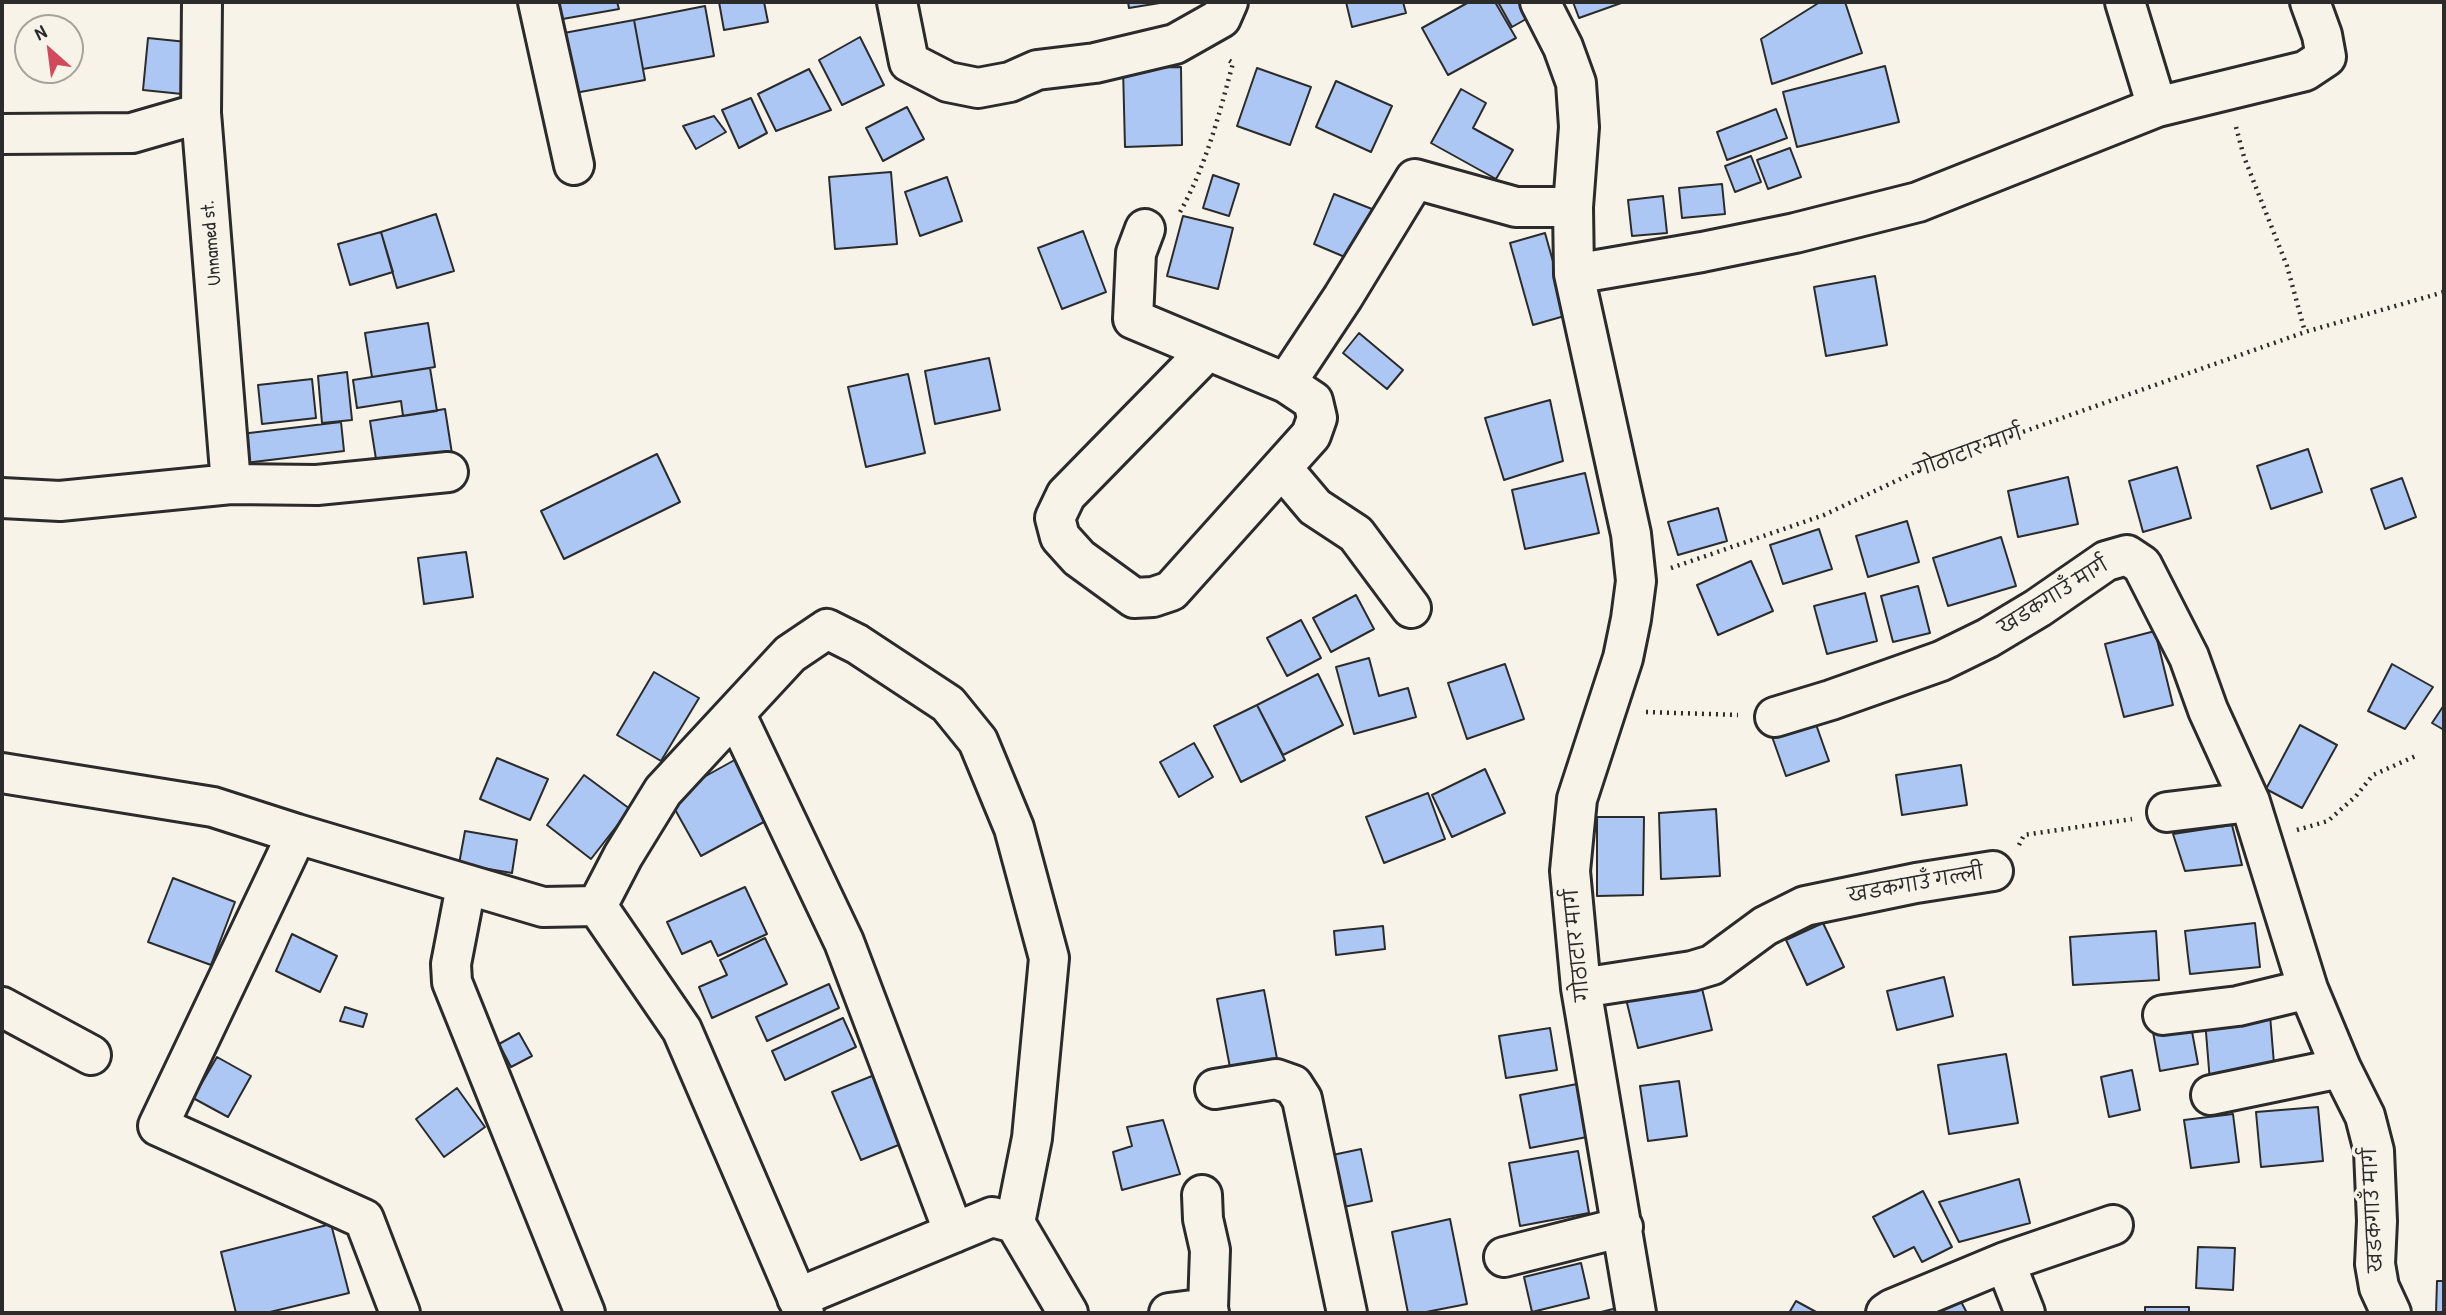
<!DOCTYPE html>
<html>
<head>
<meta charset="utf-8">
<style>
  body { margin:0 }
  #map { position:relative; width:2446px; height:1315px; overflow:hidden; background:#f7f3e8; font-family:"Patrick Hand",sans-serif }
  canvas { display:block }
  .frame { position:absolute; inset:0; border:4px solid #2b2b2b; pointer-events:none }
  .north { position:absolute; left:14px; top:14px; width:70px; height:70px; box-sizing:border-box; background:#f7f3e8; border:2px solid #a5a39c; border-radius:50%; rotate:332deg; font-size:19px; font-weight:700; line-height:28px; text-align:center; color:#2b2b2b }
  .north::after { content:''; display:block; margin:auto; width:24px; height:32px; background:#d1495b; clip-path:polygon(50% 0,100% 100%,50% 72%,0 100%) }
</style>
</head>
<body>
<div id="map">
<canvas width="2446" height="1315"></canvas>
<div class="frame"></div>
<div class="north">N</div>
</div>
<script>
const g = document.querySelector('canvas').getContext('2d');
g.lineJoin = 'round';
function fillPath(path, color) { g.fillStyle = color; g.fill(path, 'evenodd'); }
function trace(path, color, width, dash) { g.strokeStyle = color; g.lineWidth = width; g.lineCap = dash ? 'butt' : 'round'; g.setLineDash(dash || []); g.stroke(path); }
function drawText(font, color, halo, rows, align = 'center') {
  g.font = font + ' "Patrick Hand","Playpen Sans Deva",sans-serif'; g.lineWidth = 7; g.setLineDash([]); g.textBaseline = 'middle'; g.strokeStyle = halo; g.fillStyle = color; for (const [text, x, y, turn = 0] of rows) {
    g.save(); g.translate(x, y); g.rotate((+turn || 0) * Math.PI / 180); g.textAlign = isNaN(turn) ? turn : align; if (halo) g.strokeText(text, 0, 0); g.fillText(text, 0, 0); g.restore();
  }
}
const building = new Path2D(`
  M554,2H617L619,9L557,20Z
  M719,2H764L768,22L724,30Z
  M1128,2H1166L1129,8Z
  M1346,2H1403L1406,13L1352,27Z
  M1469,2H1495L1516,38L1448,75L1422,28Z
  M1498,2H1528L1535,14L1512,27Z
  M1573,2H1624L1579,18Z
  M1820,2H1845L1862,53L1772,84L1761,39Z
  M705,6L714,56L643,69L634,20Z
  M634,20L645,80L575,93L564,33Z
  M860,37L884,85L842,105L819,60Z
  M148,38L187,42L182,94L143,90Z
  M1885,66L1899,122L1797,147L1783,92Z
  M1181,67L1182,145L1125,147L1123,68Z
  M1257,68L1311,87L1290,145L1237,126Z
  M809,69L831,110L776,131L758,94Z
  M1336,81L1392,106L1371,152L1316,127Z
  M1461,89L1486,103L1473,128L1513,150L1496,179L1431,143Z
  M751,98L767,133L739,148L722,110Z
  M907,107L924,139L883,161L866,128Z
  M1776,109L1787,138L1727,160L1717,132Z
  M714,116L726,132L696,149L683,126Z
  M1790,148L1801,177L1768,189L1757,160Z
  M1751,156L1761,182L1735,192L1725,166Z
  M891,172L897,244L835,249L829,177Z
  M1213,175L1239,184L1229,216L1203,208Z
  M947,177L962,221L920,236L905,192Z
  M1722,184L1725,214L1682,218L1679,188Z
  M1334,194L1372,209L1352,260L1314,244Z
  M1663,196L1667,233L1632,236L1628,200Z
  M436,214L454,271L397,288L381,232Z
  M1183,216L1233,228L1218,289L1167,276Z
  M1083,231L1106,292L1062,309L1038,248Z
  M381,232L393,272L350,285L338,244Z
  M1545,233L1568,315L1533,325L1510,243Z
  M1875,276L1887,345L1826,356L1814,287Z
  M428,323L435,367L372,377L365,333Z
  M1359,333L1403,370L1387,389L1343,353Z
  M989,358L1000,410L935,424L925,371Z
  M430,368L437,411L403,416L401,401L357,408L353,380Z
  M347,372L352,420L322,423L318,376Z
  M908,374L925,453L866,467L848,387Z
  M312,379L316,418L262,424L258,385Z
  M1550,400L1563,461L1504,480L1485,418Z
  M445,409L453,460L378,472L370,421Z
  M341,422L344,451L245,463L241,434Z
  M2308,449L2322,492L2271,509L2257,466Z
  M657,454L680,502L564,559L541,511Z
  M2177,467L2191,518L2143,532L2129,481Z
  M1585,473L1599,533L1525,549L1512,490Z
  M2068,477L2078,524L2018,537L2008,491Z
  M2402,478L2416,517L2385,529L2371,489Z
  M1718,508L1727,541L1678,555L1668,522Z
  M1907,521L1919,562L1868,577L1856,536Z
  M1819,529L1832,569L1783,584L1770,545Z
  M2001,537L2016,586L1948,606L1933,558Z
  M466,552L473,597L424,604L418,558Z
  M1751,561L1773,611L1718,635L1697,585Z
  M1918,586L1930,633L1893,642L1881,596Z
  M1865,593L1877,641L1827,654L1814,606Z
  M1356,595L1374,629L1331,652L1313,618Z
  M1301,620L1321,658L1287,676L1267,638Z
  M2155,631L2173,705L2124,717L2105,644Z
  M1369,658L1379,696L1408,688L1416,717L1354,734L1336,667Z
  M1505,664L1524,719L1467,739L1448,683Z
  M2392,664L2433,687L2405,729L2368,711Z
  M654,672L699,698L661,761L617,735Z
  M1318,674L1343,725L1283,755L1257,705Z
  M1257,705L1285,760L1241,782L1214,726Z
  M2444,705V730L2432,723Z
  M1813,716L1829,761L1786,776L1770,731Z
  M2300,725L2337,745L2302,808L2266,789Z
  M1194,743L1213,777L1179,797L1160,762Z
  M740,757L773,817L701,856L668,797Z
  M497,758L548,779L530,820L480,799Z
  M1961,765L1967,805L1902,815L1896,775Z
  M1485,769L1505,813L1452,837L1432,795Z
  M584,775L630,809L591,859L547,825Z
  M1428,793L1445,839L1384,863L1366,817Z
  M1716,809L1720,876L1661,879L1659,813Z
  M1597,817H1644L1643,895L1597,896Z
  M2232,825L2242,865L2185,871L2173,834Z
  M465,831L517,840L512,873L459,864Z
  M173,878L235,902L211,965L148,942Z
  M745,887L767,934L718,956L711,941L682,954L667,922Z
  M1823,923L1844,967L1807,985L1786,940Z
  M2255,923L2260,967L2190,974L2185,931Z
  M1383,926L1385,949L1336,955L1334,931Z
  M2156,931L2159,980L2073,985L2070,937Z
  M292,934L337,956L320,992L276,971Z
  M765,938L787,984L712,1018L699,987L727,975L720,960Z
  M1699,976L1712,1030L1638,1048L1625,995Z
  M1944,977L1953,1016L1897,1030L1887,991Z
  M829,984L839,1008L767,1041L756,1017Z
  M1264,990L1279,1069L1232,1078L1217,999Z
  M345,1007L367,1014L363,1027L340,1021Z
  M2270,1015L2275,1076L2210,1082L2205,1020Z
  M843,1018L856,1047L785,1080L772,1051Z
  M2191,1026L2198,1064L2160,1071L2153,1032Z
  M1550,1028L1557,1070L1506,1078L1499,1036Z
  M519,1033L532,1056L511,1067L499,1044Z
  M2006,1054L2018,1123L1949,1134L1938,1065Z
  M217,1057L251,1076L228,1117L193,1098Z
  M2132,1070L2140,1110L2109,1117L2101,1077Z
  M877,1074L906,1142L861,1160L832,1092Z
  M1679,1081L1687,1136L1648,1141L1640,1086Z
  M1577,1084L1587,1137L1530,1148L1520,1095Z
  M457,1088L485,1127L444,1157L416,1119Z
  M2318,1107L2323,1161L2261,1167L2256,1112Z
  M2233,1114L2239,1162L2191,1168L2184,1120Z
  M1163,1120L1180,1174L1122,1190L1113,1152L1132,1146L1127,1127Z
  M1361,1149L1372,1201L1334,1209L1323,1157Z
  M1578,1151L1589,1213L1520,1226L1509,1163Z
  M2019,1179L2030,1223L1959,1242L1939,1202Z
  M1923,1191L1952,1247L1922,1262L1914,1247L1894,1257L1873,1217Z
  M1450,1219L1467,1304L1421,1313H1408L1392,1232Z
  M331,1224L349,1293L266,1313H236L221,1252Z
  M2198,1247L2235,1248L2233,1290L2196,1288Z
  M1581,1263L1589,1298L1532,1312L1524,1277Z
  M2437,1281H2444V1313H2436Z
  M1957,1294L1967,1313H1920Z
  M1796,1301L1818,1313H1789Z
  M2145,1307H2189V1313H2145Z
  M1617,1308L1619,1313H1597Z`);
const path = new Path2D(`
  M2236,127L2244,157L2287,266L2305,332
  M1180,212C1206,166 1219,115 1233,63L1227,59
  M1671,568L1824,515L1932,464L2305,332L2444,292
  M1646,712L1738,715
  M2297,830L2328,821L2356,796L2373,775L2418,755
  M2019,845L2024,835L2132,819`);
const minor = new Path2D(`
  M202,2L201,113L231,484
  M538,2L574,165
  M897,2L909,62L948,82L978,88L1010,82L1037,70L1095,63L1175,44L1221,18L1228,2
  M1540,2L1563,47L1576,83L1579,127L1573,207L1574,274L1631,534L1636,581L1631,619L1623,658L1577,799L1570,871L1581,988L1636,1313
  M2125,2L2157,107
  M2,134L132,133L201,113
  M1145,229L1136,253L1133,319L1286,383
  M1574,274L1702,252L1795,233L1918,202L2157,107L2305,71L2326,57L2322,35L2310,2
  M1207,351L1066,495L1055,518L1060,537L1079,558L1134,598L1153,597L1171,591L1311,435L1317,418L1313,401L1286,383L1343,297L1415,179L1516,207H1573
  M1282,468L1315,507L1356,534L1411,608
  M2,498L60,501L231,484L317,485L448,472
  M736,715L844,942L954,1233
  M1775,717L1831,700L1941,661L1988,638L2038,608L2106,561L2127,555L2142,565L2189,657L2208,710L2250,802L2308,989L2341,1068L2365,1116L2374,1151L2377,1221L2375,1264L2379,1287L2391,1313
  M2,773L213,807L297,834L543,907L597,906L623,856L663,791L790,654L827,629L857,644L948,704L978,741L1014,828L1049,958L1032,1138L1015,1223
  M2167,812L2250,802
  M297,834L158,1126L364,1219L400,1313
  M466,886L451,964L452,982L585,1313
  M597,906L682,1030L804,1313
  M1581,988L1692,971L1712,965L1765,926L1805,906L1916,883L1993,871
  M2,1007L91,1055
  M2163,1015L2238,1006L2308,989
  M1215,1089L1276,1079L1293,1085L1302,1099L1347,1313
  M2211,1095L2341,1068
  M1202,1195L1203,1219L1210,1250L1208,1308L1209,1313
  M1504,1257L1623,1227
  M2005,1262L2025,1313
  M797,1298L992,1217L1015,1223L1068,1313
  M1169,1313L1208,1308
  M1886,1313L1892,1309L2005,1262L2113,1225`);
const streetNames = [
  ["Unnamed st.",212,243,-95],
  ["गोठाटार मार्ग",1969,453,-20],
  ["खडकगाउँ मार्ग",2054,597,-32],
  ["खडकगाउँ गल्ली",1916,885,-10],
  ["गोठाटार मार्ग",1578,945,-96],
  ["खडकगाउँ मार्ग",2374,1210,-93]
];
fillPath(building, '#adc7f4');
trace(building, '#2b2b2b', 2);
trace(minor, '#2b2b2b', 44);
trace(path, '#2b2b2b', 4.5, [2, 5]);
trace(minor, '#f7f3e8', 38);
drawText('19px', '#2b2b2b', '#f7f3e8', streetNames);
</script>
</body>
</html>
